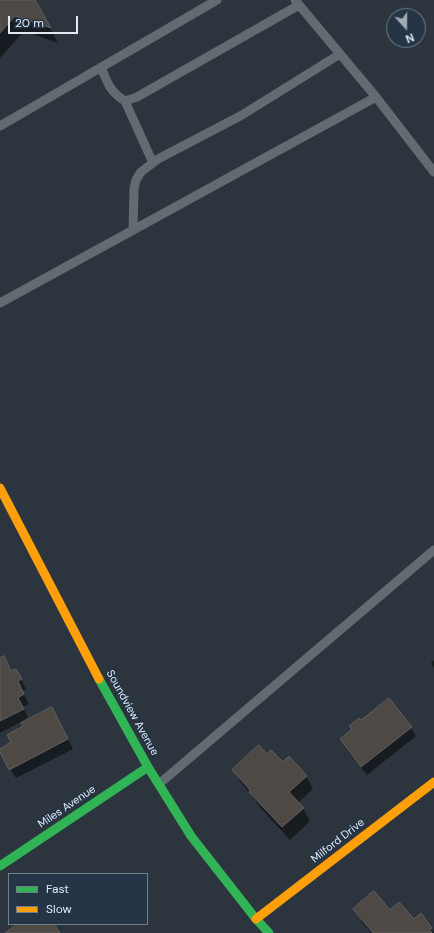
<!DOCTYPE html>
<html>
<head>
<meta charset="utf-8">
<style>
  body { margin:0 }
  #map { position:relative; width:434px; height:933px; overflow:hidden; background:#2c353e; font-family:"DM Sans",sans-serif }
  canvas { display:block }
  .legend { position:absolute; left:8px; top:873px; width:140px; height:52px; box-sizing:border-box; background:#253545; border:1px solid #707d8b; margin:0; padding:5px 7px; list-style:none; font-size:12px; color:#e0eaf5 }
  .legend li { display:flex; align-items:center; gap:8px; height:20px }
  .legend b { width:20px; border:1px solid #707d8b }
  .north { position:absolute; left:386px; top:8px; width:40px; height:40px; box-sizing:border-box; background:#253545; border:1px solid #707d8b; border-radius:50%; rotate:159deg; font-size:11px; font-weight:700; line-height:16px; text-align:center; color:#e0eaf5 }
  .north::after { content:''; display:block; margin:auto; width:14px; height:18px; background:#a1abb5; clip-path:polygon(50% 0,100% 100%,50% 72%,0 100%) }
  .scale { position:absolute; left:8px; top:16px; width:70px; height:18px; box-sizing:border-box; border:2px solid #e0eaf5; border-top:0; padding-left:5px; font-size:12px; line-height:14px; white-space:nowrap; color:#e0eaf5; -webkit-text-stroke:3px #253545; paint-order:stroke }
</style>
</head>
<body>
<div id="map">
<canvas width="434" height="933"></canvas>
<ul class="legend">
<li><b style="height:5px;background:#30b455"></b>Fast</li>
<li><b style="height:5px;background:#ff9f0a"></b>Slow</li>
</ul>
<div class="north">N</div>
<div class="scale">20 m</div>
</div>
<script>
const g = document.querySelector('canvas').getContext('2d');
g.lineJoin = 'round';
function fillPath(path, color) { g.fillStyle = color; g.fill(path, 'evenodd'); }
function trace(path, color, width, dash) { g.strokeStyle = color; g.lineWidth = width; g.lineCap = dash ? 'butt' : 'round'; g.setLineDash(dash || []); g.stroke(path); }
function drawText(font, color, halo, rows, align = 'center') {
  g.font = font + ' "DM Sans",sans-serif'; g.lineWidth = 3.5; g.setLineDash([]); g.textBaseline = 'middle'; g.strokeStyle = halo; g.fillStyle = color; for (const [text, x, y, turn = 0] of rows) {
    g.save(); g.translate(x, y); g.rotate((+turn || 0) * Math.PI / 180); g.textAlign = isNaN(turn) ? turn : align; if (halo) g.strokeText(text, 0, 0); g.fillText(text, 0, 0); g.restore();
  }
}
const shadow = new Path2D(`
  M0,0H35L58,43L24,31L0,58Z
  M0,659L11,672L16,670L26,689L22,691L29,704L23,707L28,718L0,733Z
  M434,660V668L431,663Z
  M57,718L73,749L16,778L10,769Z
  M411,727L416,736L367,775L346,749L341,740Z
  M267,756L306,776L313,789L298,803L303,808L310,821L290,840L258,805L253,797L241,783L234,771Z
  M355,909L390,911L432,928L434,933H371L362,922Z`);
const building = new Path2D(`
  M0,0H35L51,28L15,16L0,33Z
  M4,656L11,671L16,669L22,679L18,681L24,694L18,698L24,709L0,721V658Z
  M389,698L412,727L361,767L340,739L352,729L349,726L359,718L361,720Z
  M52,707L68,739L9,770L0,752V749L11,742L7,735L23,726L21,723Z
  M259,745L267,754L271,750L283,762L289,756L307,776L289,792L304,808L282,827L249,792L250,790L232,770Z
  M374,891L390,910L399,902L414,919L421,913L432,928L430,930L432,933H373L353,909Z
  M18,924H54L60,933H5Z`);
const lane = new Path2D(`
  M101,67C107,82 110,92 125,101L137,97L299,5
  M376,97L434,172
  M125,101L153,163
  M0,126L217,0
  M133,230L134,189L136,180L141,172L158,159L242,115L340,54
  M0,303L376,97L295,0
  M159,784L434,550`);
const fast = new Path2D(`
  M99,679L148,767L191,836L256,919L269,933
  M0,866L148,767`);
const slow = new Path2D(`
  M0,488L99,679
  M256,919L434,782`);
const streetNames = [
  ["Soundview Avenue",132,713,61],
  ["Miles Avenue",67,807,-34],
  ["Milford Drive",338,841,-38]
];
fillPath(shadow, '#0007');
fillPath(building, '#4f4946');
trace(building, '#605f61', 1);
trace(lane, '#626a72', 9);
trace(fast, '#30b455', 9);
trace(slow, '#ff9f0a', 9);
drawText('11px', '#e0eaf5', '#253545', streetNames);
</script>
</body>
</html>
